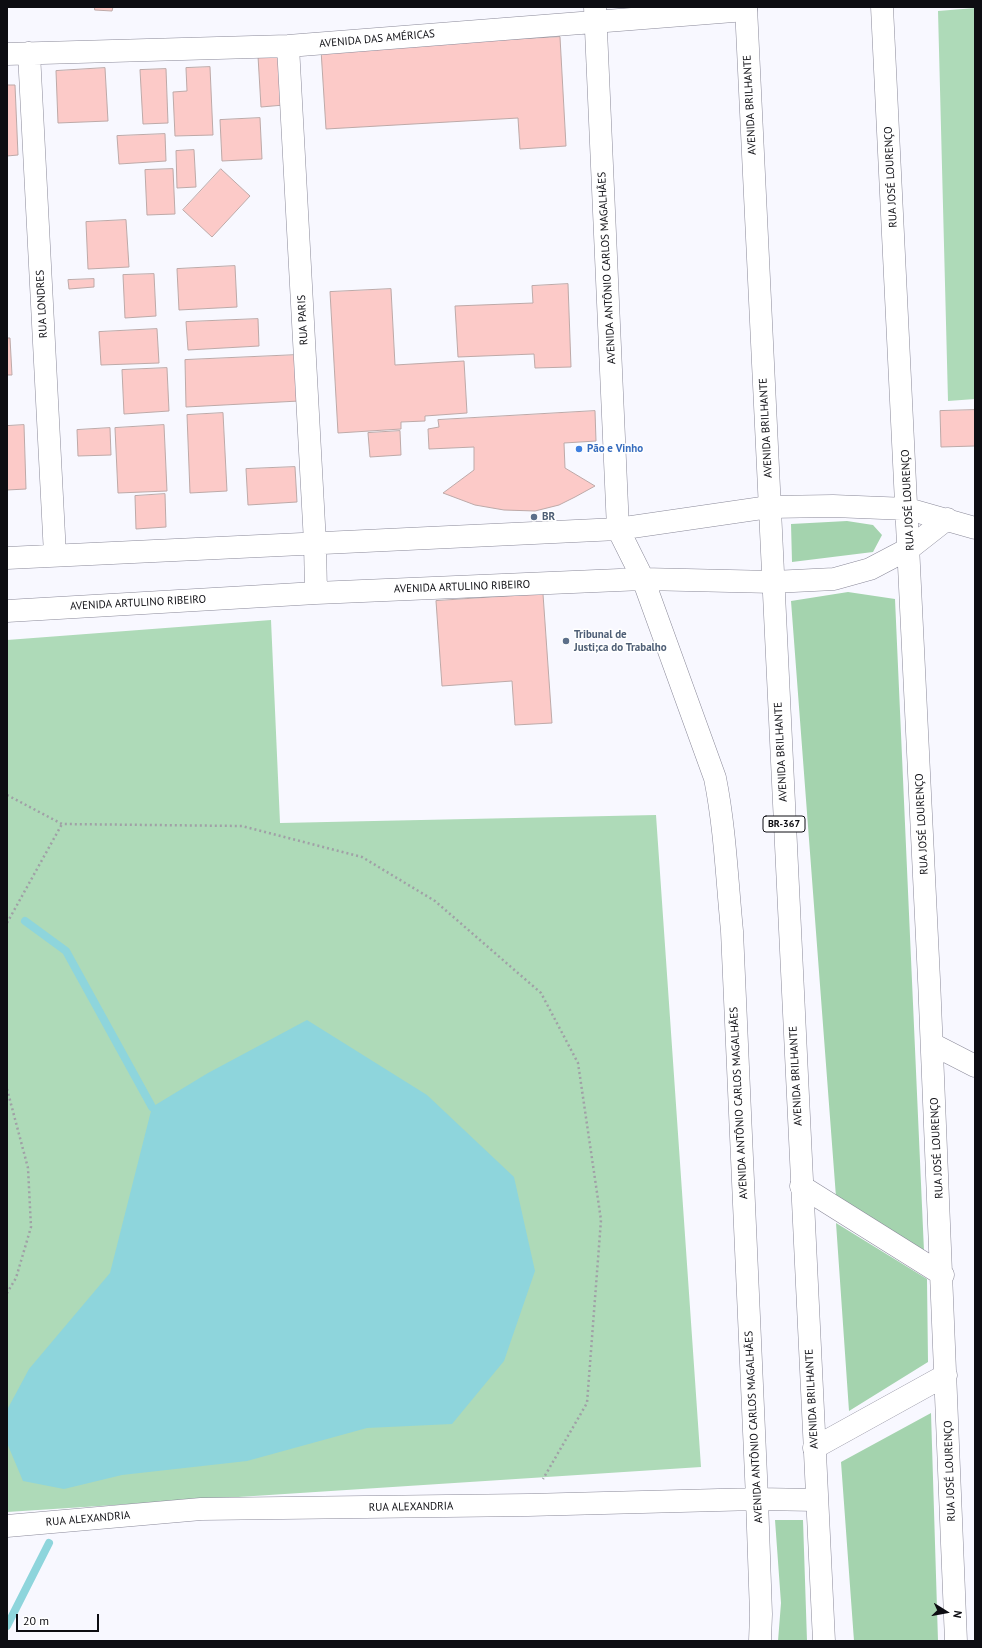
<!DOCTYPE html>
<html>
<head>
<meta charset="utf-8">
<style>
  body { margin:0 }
  #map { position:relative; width:982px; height:1648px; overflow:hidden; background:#f8f8ff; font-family:"PT Sans",sans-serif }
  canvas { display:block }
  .frame { position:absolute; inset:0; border:8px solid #0d0d12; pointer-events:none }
  .north { position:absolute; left:926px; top:1592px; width:40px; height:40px; -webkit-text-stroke:3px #fff; paint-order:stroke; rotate:101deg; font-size:11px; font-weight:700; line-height:16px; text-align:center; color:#0d0d12 }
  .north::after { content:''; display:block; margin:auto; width:14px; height:18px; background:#0d0d12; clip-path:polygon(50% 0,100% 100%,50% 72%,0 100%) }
  .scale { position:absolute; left:16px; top:1614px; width:83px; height:18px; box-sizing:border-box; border:2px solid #0d0d12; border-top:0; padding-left:5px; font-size:12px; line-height:14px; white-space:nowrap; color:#0d0d12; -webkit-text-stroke:3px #fff; paint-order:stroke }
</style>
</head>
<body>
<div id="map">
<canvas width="982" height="1648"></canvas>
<div class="frame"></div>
<div class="north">N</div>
<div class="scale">20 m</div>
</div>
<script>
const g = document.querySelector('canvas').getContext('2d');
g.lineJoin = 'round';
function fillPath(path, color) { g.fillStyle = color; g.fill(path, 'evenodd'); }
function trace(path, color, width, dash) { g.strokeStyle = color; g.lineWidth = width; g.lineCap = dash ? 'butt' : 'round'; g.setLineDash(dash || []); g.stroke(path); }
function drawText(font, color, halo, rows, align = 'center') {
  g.font = font + ' "PT Sans",sans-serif'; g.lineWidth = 3; g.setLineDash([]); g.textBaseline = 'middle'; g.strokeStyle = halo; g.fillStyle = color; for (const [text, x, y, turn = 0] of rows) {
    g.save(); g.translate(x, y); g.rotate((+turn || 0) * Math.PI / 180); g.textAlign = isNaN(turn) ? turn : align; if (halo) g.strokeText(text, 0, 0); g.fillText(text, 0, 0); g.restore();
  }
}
const green = new Path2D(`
  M975,8V399L948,401L938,11Z
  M271,620L280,823L656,815L701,1467L7,1512V640Z`);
const forest = new Path2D(`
  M847,521L873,525L882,535L873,552L792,562L791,524Z
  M848,592L895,599L924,1251L836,1197L791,601Z
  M836,1223L927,1279L928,1362L849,1411Z
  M931,1413L938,1641H854L841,1462Z
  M775,1520H803L807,1641H778L781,1603Z`);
const water = new Path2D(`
  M307,1020L427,1095L514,1177L535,1271L504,1361L452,1424L367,1428L247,1461L122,1475L64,1489L23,1481L7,1443V1410L29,1369L110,1273L152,1107L208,1073Z`);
const stream = new Path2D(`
  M25,921L66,951L152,1107
  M7,1626L49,1543`);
const building = new Path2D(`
  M95,7H113L112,11L95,10Z
  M560,37L566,146L520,149L518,118L326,129L321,50Z
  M282,55L284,105L261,107L258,56Z
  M210,67L213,135L175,136L173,92L187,91L186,68Z
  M105,68L108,121L58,123L56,71Z
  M166,69L168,123L143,124L140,70Z
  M7,85H15L18,155L7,156Z
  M260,118L262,159L222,161L220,120Z
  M165,134L166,161L119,164L117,136Z
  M194,150L196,187L177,188L176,151Z
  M173,169L175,214L147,215L145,170Z
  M221,169L250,196L212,237L183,210Z
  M126,220L129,267L88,269L86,222Z
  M235,266L237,307L179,310L177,269Z
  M154,274L156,316L125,318L123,275Z
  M94,279V287L69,289L68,280Z
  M568,284L571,367L535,368L534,354L458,357L455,306L533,303L532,286Z
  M391,289L395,365L464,361L467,413L425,416V421L401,422V429L338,433L330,292Z
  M258,319L259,346L188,350L186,322Z
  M157,329L159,363L101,365L99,332Z
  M7,338H10L12,375H7Z
  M297,355L299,401L186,407L185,360Z
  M167,368L169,411L124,414L122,370Z
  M975,410V446L941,447L940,411Z
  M595,411L596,441L564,443L565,468L595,486L575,497L559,505L535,511L504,510L475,505L443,493L474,470V447L429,449L428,429L439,427L438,420Z
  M223,413L227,491L190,493L187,415Z
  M24,425L26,489L7,490V426Z
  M164,425L167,491L118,493L115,428Z
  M110,428L111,455L78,456L77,430Z
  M400,431L401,455L370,457L368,433Z
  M295,467L297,502L248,505L246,469Z
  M165,494L166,527L136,529L135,496Z
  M543,594L552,723L515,725L512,681L442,686L436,601Z`);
const path = new Path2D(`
  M7,795L62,824L242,826L362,857L435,901L541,993L578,1063L601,1220L587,1403L543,1479
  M7,923L62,824
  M7,1089L28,1168L31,1227L16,1278L7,1293`);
const minor = new Path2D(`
  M595,7L618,529L643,579L715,778C725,828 727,880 732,931L757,1499L761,1614L760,1641
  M882,7C910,552 936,1096 956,1641
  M288,46L315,543L316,593
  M29,53L55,555
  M7,54L288,46L746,10
  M7,558L618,529L769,507L833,506L908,509L975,528
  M7,611L316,593L643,579L773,582L834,579L870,569L910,548L947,519
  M933,1058L938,1047L975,1066
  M801,1186L943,1275
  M814,1448L946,1375
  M7,1526L201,1509L528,1505L757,1499L816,1500`);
const major = new Path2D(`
  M746,7L824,1641`);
const markers = [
  [579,449,4,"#3f7fe0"],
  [534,517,4,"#5c6f8a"],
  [566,641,4,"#5c6f8a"]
];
const shields = [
  [784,824,42]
];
const shieldNames = [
  ["BR-367",784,824]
];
const streetNames = [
  ["AVENIDA DAS AMÉRICAS",377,39,-5],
  ["AVENIDA BRILHANTE",750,105,-93],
  ["RUA JOSÉ LOURENÇO",891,177,-93],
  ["AVENIDA ANTÔNIO CARLOS MAGALHÃES",607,268,-93],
  ["RUA LONDRES",42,304,-93],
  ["RUA PARIS",303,320,-93],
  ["AVENIDA BRILHANTE",766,428,-93],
  ["RUA JOSÉ LOURENÇO",908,500,-93],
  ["AVENIDA ARTULINO RIBEIRO",462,587,-2],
  ["AVENIDA ARTULINO RIBEIRO",138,603,-3],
  ["AVENIDA BRILHANTE",781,752,-93],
  ["RUA JOSÉ LOURENÇO",922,824,-93],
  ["AVENIDA BRILHANTE",796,1076,-93],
  ["AVENIDA ANTÔNIO CARLOS MAGALHÃES",739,1103,-93],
  ["RUA JOSÉ LOURENÇO",937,1148,-93],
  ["AVENIDA BRILHANTE",812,1399,-93],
  ["AVENIDA ANTÔNIO CARLOS MAGALHÃES",754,1427,-93],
  ["RUA JOSÉ LOURENÇO",950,1471,-92],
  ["RUA ALEXANDRIA",411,1507,-1],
  ["RUA ALEXANDRIA",88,1519,-5]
];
const shopNames = [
  ["Pão e Vinho",587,449]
];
const serviceNames = [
  ["BR",542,517],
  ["Tribunal de",574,635],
  ["Justi;ca do Trabalho",574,648]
];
fillPath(green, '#aedab8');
fillPath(forest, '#a4d3ae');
fillPath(water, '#8ed5dc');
trace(stream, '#8ed5dc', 8);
fillPath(building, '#fccac8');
trace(building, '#bda9a8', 1);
trace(minor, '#8a8999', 23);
trace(major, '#8a8999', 23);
trace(path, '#a0a0a6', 2.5, [2, 3]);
trace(minor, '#fff', 22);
trace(major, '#fff', 22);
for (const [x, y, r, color] of markers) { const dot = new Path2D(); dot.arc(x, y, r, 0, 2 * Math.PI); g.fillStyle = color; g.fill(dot); trace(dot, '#fff', 1.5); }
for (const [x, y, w] of shields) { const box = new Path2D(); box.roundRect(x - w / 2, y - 8, w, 16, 3); g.fillStyle = '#fff'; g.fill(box); trace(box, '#0d0d12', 1); }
drawText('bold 10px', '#0d0d12', null, shieldNames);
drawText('11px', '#0d0d12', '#fff', streetNames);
drawText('bold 11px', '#366cbe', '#fff', shopNames, 'left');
drawText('bold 11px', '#4e5e75', '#fff', serviceNames, 'left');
</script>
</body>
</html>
